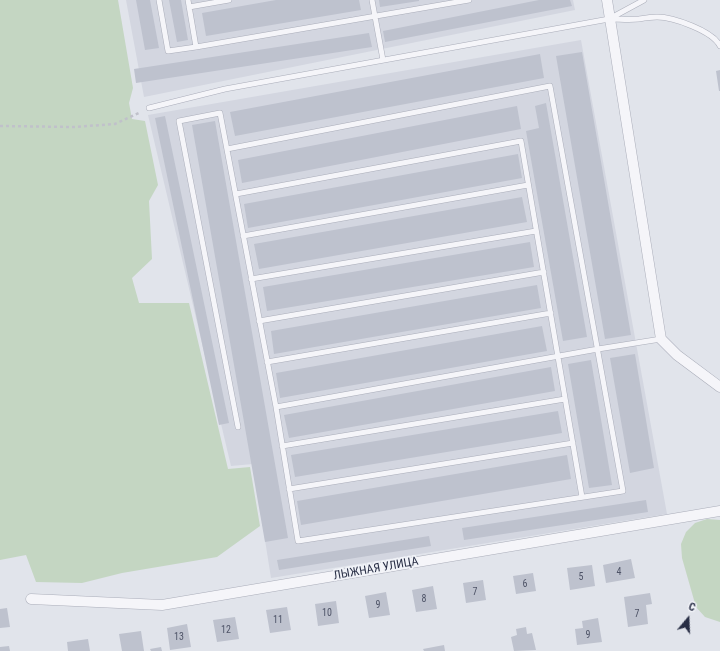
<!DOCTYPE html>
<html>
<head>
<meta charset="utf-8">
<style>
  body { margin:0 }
  #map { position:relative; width:720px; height:651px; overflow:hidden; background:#e1e4eb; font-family:"Roboto Condensed",sans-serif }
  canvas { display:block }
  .north { position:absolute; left:668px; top:599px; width:40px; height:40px; -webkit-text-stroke:3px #f1f3f8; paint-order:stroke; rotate:19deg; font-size:11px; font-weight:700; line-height:16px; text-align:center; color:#282e45 }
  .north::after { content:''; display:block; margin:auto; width:14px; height:18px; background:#282e45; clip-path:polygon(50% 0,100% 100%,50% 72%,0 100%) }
</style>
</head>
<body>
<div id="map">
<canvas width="720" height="651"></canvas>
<div class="north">С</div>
</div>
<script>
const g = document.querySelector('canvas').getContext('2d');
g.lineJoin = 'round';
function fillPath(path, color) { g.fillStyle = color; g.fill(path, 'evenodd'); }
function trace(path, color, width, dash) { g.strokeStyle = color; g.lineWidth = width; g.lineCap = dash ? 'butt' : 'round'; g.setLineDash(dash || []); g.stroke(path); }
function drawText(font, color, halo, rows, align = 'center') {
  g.font = font + ' "Roboto Condensed",sans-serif'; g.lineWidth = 3.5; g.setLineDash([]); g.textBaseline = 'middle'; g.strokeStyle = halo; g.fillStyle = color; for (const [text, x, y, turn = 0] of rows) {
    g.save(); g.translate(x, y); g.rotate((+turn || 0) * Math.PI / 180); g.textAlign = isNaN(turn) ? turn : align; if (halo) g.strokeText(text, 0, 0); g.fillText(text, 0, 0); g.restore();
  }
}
const built = new Path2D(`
  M126,0H573L575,10L144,97Z
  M581,40L667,514L271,578L253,464L231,466L148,115Z`);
const green = new Path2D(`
  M0,0H118L133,88L129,103L132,119L145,121L158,185L149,201L152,259L132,278L139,303H189L228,469L250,467L260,526L217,557L122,573L82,583L36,582L26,555L0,560Z
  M707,519L720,520V622L705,617L696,607L682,558L681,544L686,532L695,523Z`);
const building = new Path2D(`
  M136,0H150L159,48L145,50Z
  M169,0H181L188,40L177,42Z
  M276,0H359L361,10L206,36L202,13Z
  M379,0H419V1L380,7Z
  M539,0H570L572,6L385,42L383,31Z
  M369,33L372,47L136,83L134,69Z
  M582,52L631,335L605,339L556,56Z
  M540,54L544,78L235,136L230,112Z
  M720,70V91H719L716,71Z
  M546,103L587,337L563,341L526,131L539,128L535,106Z
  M517,106L521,129L242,183L238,160Z
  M165,116L229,423L219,425L155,118Z
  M215,121L288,538L265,542L192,125Z
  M518,154L522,178L248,228L244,204Z
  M522,197L527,222L259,269L254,244Z
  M530,242L534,267L267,311L263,287Z
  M537,285L541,308L274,354L271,331Z
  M542,326L547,351L280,398L276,373Z
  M635,354L654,468L630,473L610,358Z
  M591,360L612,485L589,488L568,364Z
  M551,367L555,391L289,438L284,415Z
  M558,411L562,433L295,477L291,455Z
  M567,455L571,479L301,525L297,501Z
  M646,500L648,512L464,540L462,528Z
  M429,536L431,546L279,570L277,560Z
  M631,559L635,578L606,583L603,565Z
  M592,565L595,586L570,590L567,568Z
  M533,573L536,591L516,594L513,576Z
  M483,580L486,600L466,603L463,583Z
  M433,586L437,609L416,612L412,590Z
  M386,592L390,615L369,618L365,596Z
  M650,593L652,604L646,605L648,624L628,627L624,597Z
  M336,601L339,623L318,626L315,604Z
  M287,607L291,630L270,633L266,610Z
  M7,608L10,627L0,628V609Z
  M235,617L239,639L217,642L213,620Z
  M598,618L602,642L577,645L575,629L583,628L582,621Z
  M187,624L191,647L170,650L167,628Z
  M526,627L527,634L532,633L536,650L514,651L511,637L517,635L516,629Z
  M141,631L144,651H122L119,634Z
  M88,639L90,651H68L67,642Z
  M444,645L445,651H424L423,649Z
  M9,646L10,651H0V647Z
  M161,647L162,651H151L150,649Z`);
const path = new Path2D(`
  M0,126L74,127L115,124L141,112`);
const service = new Path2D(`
  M159,0L168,51L196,47
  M188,0L196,47L469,0
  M372,0L383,60
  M189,7L229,0
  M610,19C620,19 629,20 639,19C645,18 651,17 657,17C673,17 713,31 720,46
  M149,108L225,89L609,19L644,0
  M227,149L550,86L623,491L298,541L276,407
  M236,194L521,141L582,497
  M243,236L528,185
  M251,279L536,231
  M259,321L544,272
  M267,362L551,313
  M238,427L179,121L220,113L276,407L598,349L661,339
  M282,446L565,399
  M289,489L573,443`);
const minor = new Path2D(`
  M607,0L661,339L677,355L720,387
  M31,599L162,605L720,511`);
const numberNames = [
  ["4",619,572],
  ["5",581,577],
  ["6",525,584],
  ["7",475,592],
  ["8",424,599],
  ["9",378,605],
  ["10",327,613],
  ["7",637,614],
  ["11",278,620],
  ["12",226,630],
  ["9",588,635],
  ["13",179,637]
];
const streetNames = [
  ["ЛЫЖНАЯ УЛИЦА",376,569,-10]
];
fillPath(built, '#d3d6e0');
fillPath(green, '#c4d6c2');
fillPath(building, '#bec2ce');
trace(service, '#aaadb9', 6);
trace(minor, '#aaadb9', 11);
trace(path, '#c0c1ca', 2.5, [3, 3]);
trace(service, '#f5f5f9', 5);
trace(minor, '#f5f5f9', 10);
drawText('10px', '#4e5367', null, numberNames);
drawText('12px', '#282e45', '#f1f3f8', streetNames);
</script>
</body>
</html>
